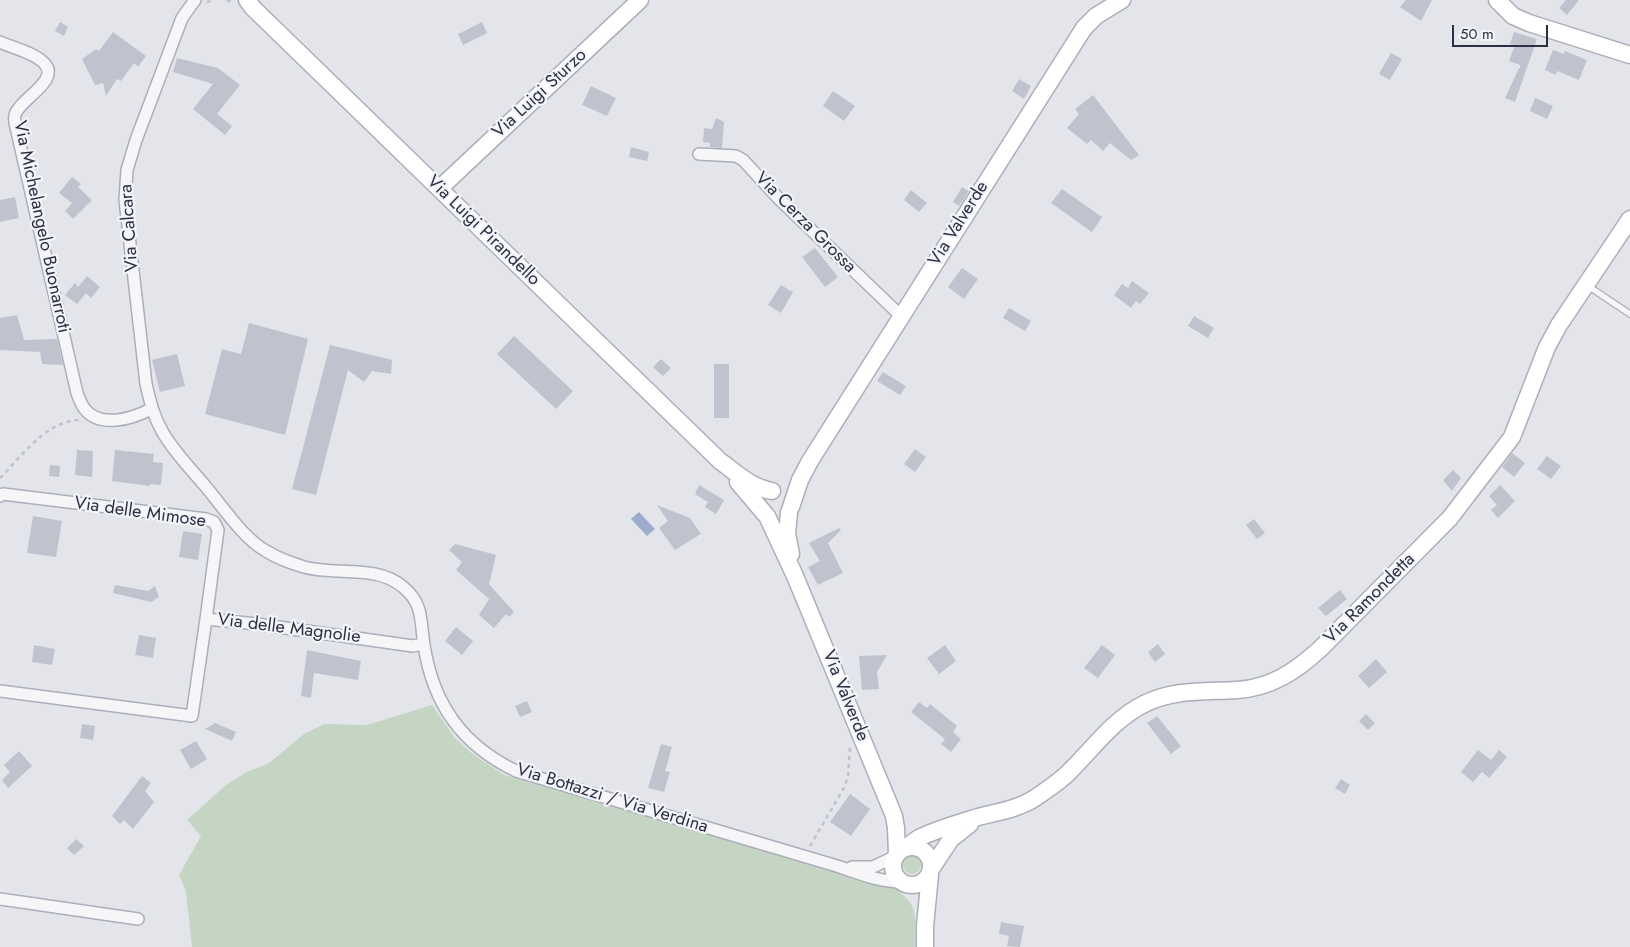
<!DOCTYPE html>
<html>
<head>
<meta charset="utf-8">
<style>
  body { margin:0 }
  #map { position:relative; width:1630px; height:947px; overflow:hidden; background:#e3e5eb; font-family:Jost,sans-serif }
  canvas { display:block }
  .scale { position:absolute; left:1452px; top:25px; width:96px; height:22px; box-sizing:border-box; border:2px solid #2a2f44; border-top:0; padding-left:6px; font-size:15px; line-height:18px; white-space:nowrap; color:#2a2f44; -webkit-text-stroke:4px #f3f4f8; paint-order:stroke }
</style>
</head>
<body>
<div id="map">
<canvas width="1630" height="947"></canvas>
<div class="scale">50 m</div>
</div>
<script>
const g = document.querySelector('canvas').getContext('2d');
g.lineJoin = 'round';
function fillPath(path, color) { g.fillStyle = color; g.fill(path, 'evenodd'); }
function trace(path, color, width, dash) { g.strokeStyle = color; g.lineWidth = width; g.lineCap = dash ? 'butt' : 'round'; g.setLineDash(dash || []); g.stroke(path); }
function drawText(font, color, halo, rows, align = 'center') {
  g.font = font + ' Jost,sans-serif'; g.lineWidth = 4.5; g.setLineDash([]); g.textBaseline = 'middle'; g.strokeStyle = halo; g.fillStyle = color; for (const [text, x, y, turn = 0] of rows) {
    g.save(); g.translate(x, y); g.rotate((+turn || 0) * Math.PI / 180); g.textAlign = isNaN(turn) ? turn : align; if (halo) g.strokeText(text, 0, 0); g.fillText(text, 0, 0); g.restore();
  }
}
const green = new Path2D(`
  M432,705L455,738L470,752L504,775L892,887C921,906 915,915 915,947H192L186,892L179,875L201,836L187,820L226,785L247,772L269,763L304,734L324,724L367,725Z
  M903 865a9 9 0 1 1 18 0a9 9 0 1 1-18 0Z`);
const water = new Path2D(`
  M639,512L655,529L647,536L631,519Z`);
const building = new Path2D(`
  M1406,0H1432L1421,21L1400,7Z
  M1566,0H1579L1567,15L1559,8Z
  M60,22L68,27L64,36L55,31Z
  M482,22L487,33L463,45L458,34Z
  M113,32L146,56L138,67L134,63L121,81L117,79L106,96L103,83L95,85L82,59L96,49L99,51Z
  M1514,32L1537,39L1515,102L1505,98L1519,68H1520V65L1509,61L1515,45L1510,44Z
  M1553,50L1564,54L1565,51L1587,60L1579,80L1557,71L1556,75L1545,70Z
  M1391,53L1402,59L1390,80L1379,74Z
  M177,58L218,68L240,85L217,114L232,126L225,135L193,109L213,84L173,72Z
  M1019,79L1031,86L1024,99L1012,91Z
  M591,86L616,98L607,116L582,105Z
  M833,91L855,106L844,121L823,106Z
  M1093,95L1139,155L1131,160L1110,143L1103,151L1091,140L1087,144L1067,128L1079,114L1075,109Z
  M1535,98L1553,106L1547,119L1530,111Z
  M716,118L724,122L722,148L710,147V143L703,142L704,128L712,129Z
  M631,147L649,152L647,161L629,157Z
  M72,177L81,184L78,187L92,200L73,219L65,211L72,203L59,193Z
  M962,187L969,191L959,206L953,202Z
  M1062,189L1102,217L1092,232L1051,203Z
  M911,190L927,203L919,212L904,200Z
  M15,197L19,218L0,222V200Z
  M815,248L838,277L825,287L802,257Z
  M962,268L978,279L964,299L948,287Z
  M87,276L100,287L91,298L86,293L77,304L65,295L75,283L78,287Z
  M1132,281L1149,293L1140,304L1136,301L1131,308L1114,295L1122,284L1128,288Z
  M781,285L793,292L781,313L768,305Z
  M1009,308L1031,321L1025,331L1003,318Z
  M17,315L24,340L57,339L63,365L42,364L40,352L0,350V318Z
  M1194,316L1214,328L1208,338L1188,326Z
  M249,323L308,339L285,435L205,414L222,349L241,354Z
  M514,336L573,391L556,409L497,354Z
  M330,345L392,360L391,374L372,371L364,382L348,370L316,495L292,489Z
  M177,354L185,386L160,392L152,360Z
  M661,359L671,368L663,376L653,367Z
  M714,364H729V418H714Z
  M883,372L906,386L900,395L877,381Z
  M915,449L926,457L915,472L904,464Z
  M77,450L93,451L92,477L75,475Z
  M115,450L154,454L153,462L163,463L161,485L150,484V486L112,481Z
  M1512,453L1525,463L1514,477L1502,467Z
  M1547,456L1561,466L1551,479L1537,469Z
  M50,465L60,466L59,477L49,476Z
  M1453,470L1461,478L1452,491L1443,480Z
  M699,485L724,500L716,514L705,507L708,502L695,494Z
  M1500,485L1515,501L1498,518L1491,510L1497,505L1489,496Z
  M657,505L690,518L701,534L675,550L659,528L668,521Z
  M33,516L62,521L56,557L27,553Z
  M1254,519L1265,533L1257,539L1246,525Z
  M839,528L841,530L828,543L843,573L818,585L808,567L820,561L809,543Z
  M183,531L202,534L198,560L179,557Z
  M455,544L496,555L489,584L514,612L509,617L506,614L494,628L479,615L489,599L456,570L462,562L449,550Z
  M115,585L148,591L155,586L159,597L151,602L113,593Z
  M1340,590L1347,599L1326,616L1318,608Z
  M456,627L473,641L462,655L445,641Z
  M139,635L156,638L153,658L135,655Z
  M1158,644L1165,654L1155,662L1148,652Z
  M34,645L55,649L52,665L32,662Z
  M945,645L956,661L939,674L927,658Z
  M1102,645L1115,655L1098,678L1084,668Z
  M307,650L361,661L358,680L314,673L311,698L301,696Z
  M887,655L877,672L879,689L862,690L859,656Z
  M1376,659L1387,672L1369,688L1358,676Z
  M527,701L532,712L520,717L515,706Z
  M919,702L927,708L930,704L957,726L953,732L961,739L951,752L941,744L945,739L911,712Z
  M1366,714L1375,723L1368,730L1359,721Z
  M1157,716L1181,746L1171,754L1147,723Z
  M215,723L236,732L232,741L205,729Z
  M82,724L95,726L93,740L80,738Z
  M196,741L207,759L191,769L180,750Z
  M661,744L672,747L665,771L670,772L664,792L648,788Z
  M1478,750L1491,760L1499,750L1507,757L1489,778L1482,772L1473,782L1461,772Z
  M19,751L32,766L8,788L2,780L10,772L4,765Z
  M142,776L151,783L145,791L154,802L133,829L124,820L120,824L112,816Z
  M1341,779L1350,785L1345,794L1335,788Z
  M850,794L870,809L851,836L830,822Z
  M76,839L84,846L74,855L67,848Z
  M1001,922L1024,926L1020,947L1007,946L1009,936L999,934Z`);
const path = new Path2D(`
  M227,0L234,4
  M207,2L214,0
  M0,478C22,456 46,421 79,420
  M810,846L845,786L848,775L850,746`);
const lane = new Path2D(`
  M1588,286L1630,314`);
const street = new Path2D(`
  M195,0L182,18L136,140L127,170L125,200L146,384C150,401 153,415 162,431C173,451 191,469 206,487C223,507 243,538 266,551C277,558 291,563 304,567C336,576 376,564 403,587C424,604 420,621 424,645C433,704 462,745 516,771L837,866C858,873 879,882 902,882
  M0,42C13,48 32,52 43,62C63,80 19,99 15,115C14,118 15,121 15,123L77,393C79,398 81,404 84,408C99,429 132,419 151,409
  M699,154L736,156L743,160L780,200L901,316
  M0,496L3,494L206,519L214,522L218,530L206,619
  M0,691L192,716L206,619L257,624L413,646L423,644
  M852,867H873L896,856
  M0,899L138,919`);
const secondary = new Path2D(`
  M247,0L253,8L720,461C738,474 750,487 772,491
  M1497,0L1513,16L1529,23L1630,55
  M440,188L640,0
  M738,482L765,514
  M791,507L800,480L810,461L1084,28L1096,16L1122,0
  M789,512L787,534L791,554
  M767,516L795,576L894,816L896,828L897,854
  M893 866a19 19 0 1 1 38 0a19 19 0 1 1-38 0Z
  M905,848C910,845 915,840 921,837C938,829 959,823 978,817C998,812 1018,809 1035,798C1048,789 1061,781 1071,770C1094,747 1114,719 1144,704C1174,689 1205,692 1237,690C1271,688 1296,671 1320,649L1450,518L1512,437L1547,347L1559,325L1630,219
  M931,869L951,839L970,824
  M925,947V926L930,875`);
const streetNames = [
  ["Via Luigi Sturzo",540,94,-43],
  ["Via Cerza Grossa",805,223,45],
  ["Via Valverde",959,224,-58],
  ["Via Michelangelo Buonarroti",41,227,78],
  ["Via Calcara",130,228,-94],
  ["Via Luigi Pirandello",483,231,44],
  ["Via delle Mimose",140,513,8],
  ["Via Ramondetta",1370,599,-45],
  ["Via delle Magnolie",289,629,7],
  ["Via Valverde",845,696,68],
  ["Via Bottazzi / Via Verdina",612,799,17]
];
fillPath(green, '#c5d5c4');
fillPath(water, '#9daccc');
fillPath(building, '#c0c3ce');
trace(lane, '#acaeb9', 8);
trace(street, '#acaeb9', 14);
trace(secondary, '#acaeb9', 19);
trace(path, '#c1c2ca', 2.5, [4, 4]);
trace(lane, '#f6f6f9', 5.5);
trace(street, '#f6f6f9', 11);
trace(secondary, '#fff', 16);
drawText('18px', '#2a2f44', '#f3f4f8', streetNames);
</script>
</body>
</html>
